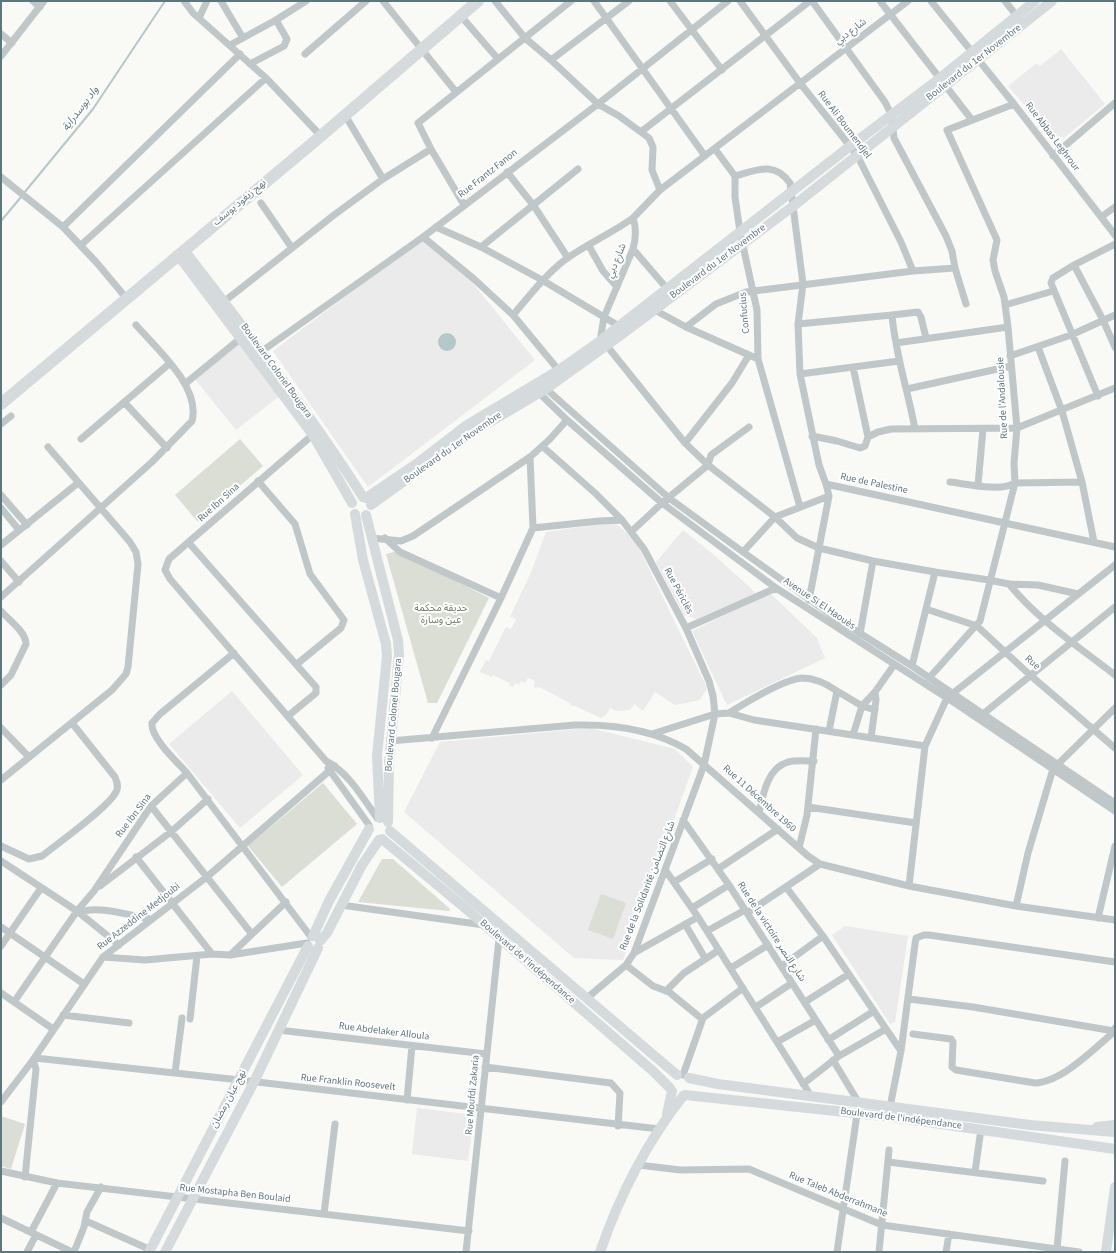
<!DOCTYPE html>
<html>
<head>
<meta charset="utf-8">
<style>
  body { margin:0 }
  #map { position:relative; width:1116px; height:1253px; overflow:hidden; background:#f9f9f6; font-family:"Source Sans 3",sans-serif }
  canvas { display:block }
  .frame { position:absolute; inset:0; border:2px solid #5e767e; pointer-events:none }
</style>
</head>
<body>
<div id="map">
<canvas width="1116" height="1253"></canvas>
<div class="frame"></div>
</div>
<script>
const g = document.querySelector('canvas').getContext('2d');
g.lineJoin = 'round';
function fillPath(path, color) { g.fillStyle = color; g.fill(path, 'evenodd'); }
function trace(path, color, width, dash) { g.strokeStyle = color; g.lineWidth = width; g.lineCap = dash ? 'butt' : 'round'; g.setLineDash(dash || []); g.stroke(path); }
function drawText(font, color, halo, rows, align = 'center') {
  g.font = font + ' "Source Sans 3","Noto Sans Arabic",sans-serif'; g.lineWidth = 4; g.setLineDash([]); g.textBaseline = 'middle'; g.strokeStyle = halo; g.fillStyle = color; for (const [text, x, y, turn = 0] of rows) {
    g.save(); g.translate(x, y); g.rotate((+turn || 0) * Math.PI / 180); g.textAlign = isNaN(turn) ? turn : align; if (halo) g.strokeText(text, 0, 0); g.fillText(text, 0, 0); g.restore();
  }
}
const built = new Path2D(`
  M1061,49L1105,104L1064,138L1062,136L1055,141L1008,86L1037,63L1040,66Z
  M423,238L467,276L535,360L368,487L273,351Z
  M240,341L282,394L236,430L194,378Z
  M614,522L635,540L707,688L700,700L675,705L655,692L643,711L634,704L630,710L617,711L610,708L606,715L601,718L575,706H571L570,703L539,687L535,688L534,685L535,681L528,678L525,683L521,681L519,685L515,683L513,687L509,685L510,683L493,675L492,677L480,672L486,660L489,661L506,627L511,629L515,622L516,619L510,617L532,570L546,532Z
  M683,530L714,555L756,593L697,619L684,615L656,562Z
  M770,593L817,638L825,658L727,705L692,631Z
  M232,691L303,775L240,828L169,744Z
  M590,728L675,749L693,767L623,960L574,958L404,812L440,742Z
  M845,926L908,936L895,1022L890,1024L832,935Z
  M417,1108L474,1115L468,1161L412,1154Z`);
const green = new Path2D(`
  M240,439L263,466L198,522L175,495Z
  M397,551L489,598L437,703H428L386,554Z
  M323,783L357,824L282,887L248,846Z
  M382,859H393L450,909L449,911L358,902Z
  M601,894L626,903L613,939L588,930Z
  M1,1116L25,1124L11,1169L1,1166Z`);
const water = new Path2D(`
  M438 342a9 9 0 1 1 18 0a9 9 0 1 1-18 0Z`);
const stream = new Path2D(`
  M24,193L93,109L165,1
  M1,221L21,197`);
const street = new Path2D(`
  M33,1L40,7
  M184,1L193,13L266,78L321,136
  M221,1L243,38
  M383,1L456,92
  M495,1L525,38L551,60L598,104L619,116L649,138L653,147L652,170L660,190
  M594,1L705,156
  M670,1L722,70
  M740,1L800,83L857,155L901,242L913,271
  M880,1L972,120
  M931,1L1014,104L1115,235
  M1005,1L1023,24
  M460,15L498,59
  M199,18L207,1
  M1,34L12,43
  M230,45L276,20L306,1
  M305,54L366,1
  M1,56L44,1
  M551,60L629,1
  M250,64L284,46L287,39L276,20
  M642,131L810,1
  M1053,156L1115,103
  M507,172L534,206L568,258
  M735,176C757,170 774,161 790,183L803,284L798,324L800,374L819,465L826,484L1115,547
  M1,177L63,227L97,263L127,299
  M383,179L431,149
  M261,203L292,248
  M464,205L431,149L418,123L571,1
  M1101,217L1115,207
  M63,227L240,54
  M436,227L481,247L542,280L619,326
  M423,237L474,279L513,315L561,373
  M1115,244L1074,265L1103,320L1115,347
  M81,245L266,78
  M589,246L603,271L617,287
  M481,247L578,169
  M633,249L669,291
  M1074,265L1053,278L1051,283L1098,396
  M955,268L966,304
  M221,304L334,215L383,179L345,115
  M1005,305L1053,291
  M651,308L686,327L758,359L757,310L740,232L735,197V176L715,149
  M513,315C530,295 545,275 566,259C587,244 612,233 633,218
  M892,315L918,312L921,317L926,338
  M798,324L892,315C895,353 908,391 915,429
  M686,327L716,304L746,292L913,271L955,268L952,251L946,236L894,138L891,114L885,102L812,1
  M896,343L1008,327
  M1038,347L1062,411L1082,482L1094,542
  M260,356L262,351L423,237L598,104L728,1
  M1010,356L1071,335L1115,315
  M758,359L800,507
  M853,367L868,437
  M800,374L899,361
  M186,383L241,338
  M544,387L669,498L743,552L831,615L912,666L1115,803
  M907,389L1011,366
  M537,391L567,420L662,503L776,588L958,705L1115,811
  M124,402L167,448
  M1,424L11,416
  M316,432L169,559L165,570L170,579L326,761C348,772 363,798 377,818
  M812,436L837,441L860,448L865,446L868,437L878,432L891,429L1017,428L1115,388
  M81,439L169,364
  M685,443L732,383L749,355
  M542,446L595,493L622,520
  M530,457L549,440L567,420
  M258,481L295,524L310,574L344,620L341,628L297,664
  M950,482C967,484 1001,492 1015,483L1082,482
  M826,484L829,496L775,517L708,465L685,443L607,346L600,341L604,317L633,249C636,238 637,229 633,218L660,190L908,1
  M978,485L983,429
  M1,495L27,525
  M1,508L19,530
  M533,528L599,521L622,520L644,549L686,628L709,681L713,696L715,714L704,765L634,953L626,965L587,998
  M632,531L662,503L708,465L711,455L749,427
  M372,538L401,541L413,536L530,457L533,528L501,598L432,738
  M385,538L400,552L501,598
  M189,543L316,687V693L288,716
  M1,545L78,483
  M743,552L775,517L797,538L819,548L873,561L935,572L989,580L1009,584L1038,585L1078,594
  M1,561L19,582
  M1009,584C1038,620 1079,647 1115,675
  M1,597L152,462L192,421C201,387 157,349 136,325
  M809,600L829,496
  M926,609L977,626L1030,675L1115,748
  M1,611C9,620 26,632 26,644L11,675L1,685
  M686,628L776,588
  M860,634L873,561
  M912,666L935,572
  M929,678L980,621L1015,483L1014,463L1017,428L1008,327L1004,297L995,271L993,260L997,240L947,130L1014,104
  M837,691L862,706L875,710
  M729,713C745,703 784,679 802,678C815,678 827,684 837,691L829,731
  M983,714L1115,607
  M1,728L29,757
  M652,734L715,714L729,713L754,720L925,746
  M853,735L862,706L875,692L894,665
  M871,738L876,700L875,692
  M390,741L575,725C614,724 652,729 686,749L808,856L820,864L909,886L1016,906L1115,920
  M328,768L369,825
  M187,773L311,937
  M1,780L112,690L126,674L128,667L138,564L136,552L130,542L48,447
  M151,806L251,933
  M808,807L916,823
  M759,813C763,795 767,768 788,762C796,760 806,761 814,761
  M683,820L729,885L839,1056
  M1,846L29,859L42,856C58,843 108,808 116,792C119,787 117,782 115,777L72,723
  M799,848L807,815L816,729
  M136,857L212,954
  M1,861L77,911L14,1002
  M718,869L778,829
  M666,871L698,917
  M674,882L712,859
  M100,886L172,831L208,799
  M909,886L925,746L947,698L1115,565
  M786,887L823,936L901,1051
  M341,905L484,925
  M1016,906L1028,853L1053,769L1115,708
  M692,908L729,885
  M79,913C95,904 132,916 150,919
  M747,913L820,864
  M1098,918L1115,846
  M685,924L705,958
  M1,927L84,984
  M707,931L745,910
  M119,945L77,911L94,891L151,806L187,773C177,762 150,737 152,723L160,714L234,653
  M1,946L41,888
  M634,953L698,917L811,1096
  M230,955L286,902
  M103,957L145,960L212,954L230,955L307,943
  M626,965L653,986L669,992L702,1019
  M782,966L823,936
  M731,968L768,945
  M666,991L684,973L719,950
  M1,993L53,1029
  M909,999L973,1007L1114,1031L1115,1028
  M805,1002L849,974
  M756,1007L792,983
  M63,1015L129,1023
  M190,1019L197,956
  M278,1030L486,1054
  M913,1034L951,1039L953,1042L952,1067L956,1070L1035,1083C1062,1082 1095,1048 1115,1031
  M828,1040L874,1011
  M777,1042L816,1020
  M35,1058L240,1080L659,1129
  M833,1060L859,1103
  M485,1067L611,1083L620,1093L618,1126
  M175,1073L182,1018
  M683,1075L703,1018L743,988
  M803,1084L839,1056L886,1029
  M407,1100L412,1046
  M1,1102L33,1060L103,957L208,876L335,766
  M890,1107L901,1051L915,944L916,938L924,935H929L1115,962
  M888,1162L1043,1181
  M639,1165L680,1170L749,1169L882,1225L1079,1252
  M1,1171L57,1183L469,1231
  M975,1172L981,1129
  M25,1177L36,1069L33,1060
  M324,1214L335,1124
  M1,1218L72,1252
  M86,1221L151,1250
  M31,1232L57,1183
  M1057,1249L1065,1161
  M27,1252L36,1235
  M74,1252L84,1227L87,1212L101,1187
  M466,1252L499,939
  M837,1252L857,1114
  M879,1252L889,1150
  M946,1252L949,1234`);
const secondary = new Path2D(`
  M184,250C246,330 308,411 363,497
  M178,255L313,435L352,503
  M366,498L415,465L467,425L559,370L600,341L849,147L939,79L1035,1
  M371,505L468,435L546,389L621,335L792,207L1052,1
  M355,514L363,560L386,644L387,656L377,756L380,818
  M366,515L398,640L399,654L389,763L388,822
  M390,831L677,1075
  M382,839L465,908L654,1072L670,1088
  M313,936L329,901L369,829
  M320,941L327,933L362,865L379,840
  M689,1078L718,1084L1030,1125L1115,1132
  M685,1095L892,1117L1115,1149
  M667,1114L672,1091
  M1097,1127L1115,1125
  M149,1252L308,946
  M165,1252L254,1082L318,948
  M600,1252C619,1197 647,1142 683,1096
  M1106,1252L1115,1187`);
const primary = new Path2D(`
  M1,404L321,136L478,1`);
const streetNames = [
  ["شارع دبي",851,32,-37],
  ["Boulevard du 1er Novembre",974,63,-38],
  ["Rue Ali Boumendjel",844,125,53],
  ["Rue Abbas Leghrour",1052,137,53],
  ["Rue Frantz Fanon",488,174,-38],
  ["نهج زيغود يوسف",240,203,-40],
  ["شارع دبي",617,261,-68],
  ["Boulevard du 1er Novembre",718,262,-37],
  ["Confucius",745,313,-95],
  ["Boulevard Colonel Bougara",276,371,54],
  ["Rue de l'Andalousie",1003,398,-93],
  ["Boulevard du 1er Novembre",453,448,-35],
  ["Rue de Palestine",874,484,12],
  ["Rue Ibn Sina",219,503,-42],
  ["Rue Périclès",678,591,62],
  ["Avenue Si El Haouès",819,604,34],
  ["Rue",1032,663,41],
  ["Boulevard Colonel Bougara",394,715,-85],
  ["Rue 11 Décembre 1960",759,799,42],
  ["Rue Ibn Sina",134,816,-53],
  ["Rue de la Solidarité شارع التضامن",648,886,-69],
  ["Rue Azzeddine Medjoubi",139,917,-38],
  ["Rue de la victoire شارع النصر",771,932,57],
  ["Boulevard de l'indépendance",527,962,41],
  ["Rue Abdelaker Alloula",384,1032,7],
  ["Rue Franklin Roosevelt",348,1083,6],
  ["Rue Moufdi Zakaria",473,1095,-85],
  ["نهج عبان رمضان",229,1099,-62],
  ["Boulevard de l'indépendance",901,1119,7],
  ["Rue Mostapha Ben Boulaid",235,1194,6],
  ["Rue Taleb Abderrahmane",838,1195,22]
];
const parkNames = [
  ["حديقة محكمة",441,609],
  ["عين وسارة",441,621]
];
const waterNames = [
  ["واد بوسدراية",81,109,-53]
];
fillPath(built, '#eaebea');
fillPath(green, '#daded5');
fillPath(water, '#b5c8c9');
trace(stream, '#b5c8c9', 2);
trace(street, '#bfc7c9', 7);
trace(secondary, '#d5dbdd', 10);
trace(primary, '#d5dbdd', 12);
drawText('10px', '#5e767e', '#fff', streetNames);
drawText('10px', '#6b7a62', '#fff', parkNames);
drawText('italic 11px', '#5d7b7d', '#fff', waterNames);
</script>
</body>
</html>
